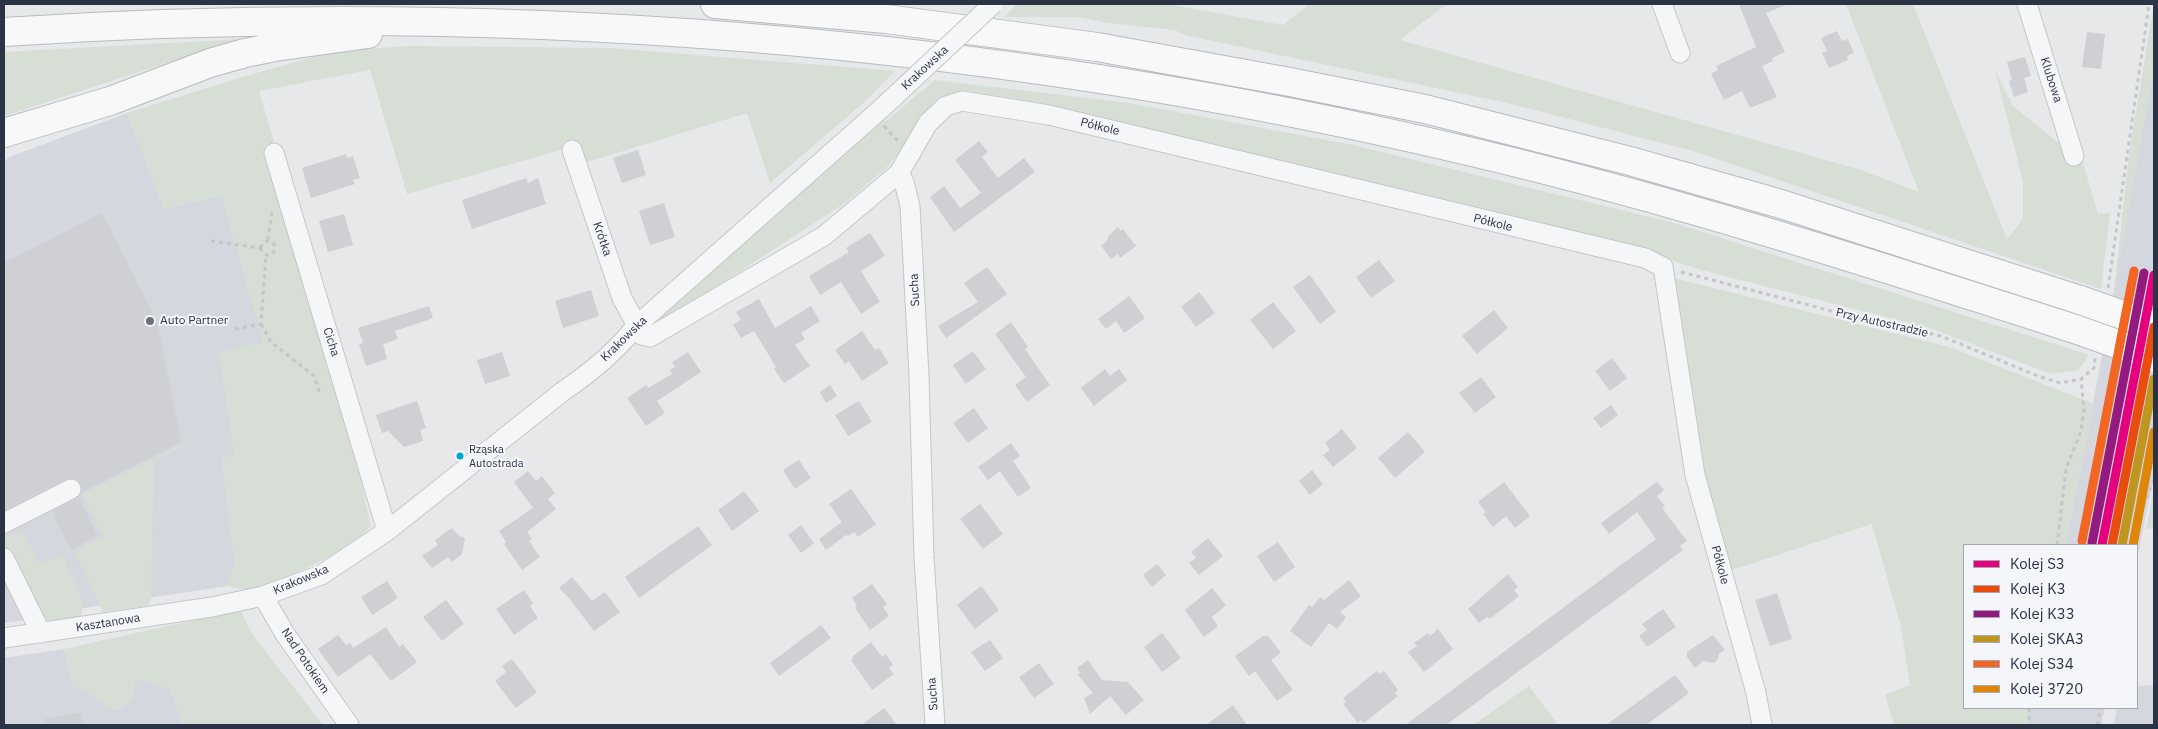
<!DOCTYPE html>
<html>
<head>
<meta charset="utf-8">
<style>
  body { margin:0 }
  #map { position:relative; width:2158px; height:729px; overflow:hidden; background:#e6e8ea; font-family:"IBM Plex Sans",sans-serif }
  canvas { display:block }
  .frame { position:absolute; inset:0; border:5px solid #2b3445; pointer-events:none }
  .legend { position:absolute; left:1963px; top:544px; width:175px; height:165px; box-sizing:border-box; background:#f4f6f9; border:1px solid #a4a8b1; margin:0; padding:6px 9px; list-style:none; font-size:15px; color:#2b3445 }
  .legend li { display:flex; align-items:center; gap:10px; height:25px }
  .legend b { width:25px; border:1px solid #a4a8b1 }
</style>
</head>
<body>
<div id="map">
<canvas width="2158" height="729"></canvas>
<div class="frame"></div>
<ul class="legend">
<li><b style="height:6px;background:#e5007d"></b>Kolej S3</li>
<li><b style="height:6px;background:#e84d0f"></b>Kolej K3</li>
<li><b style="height:6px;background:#951a80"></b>Kolej K33</li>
<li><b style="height:6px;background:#bf9720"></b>Kolej SKA3</li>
<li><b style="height:6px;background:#f26522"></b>Kolej S34</li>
<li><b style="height:6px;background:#df860a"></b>Kolej 3720</li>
</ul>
</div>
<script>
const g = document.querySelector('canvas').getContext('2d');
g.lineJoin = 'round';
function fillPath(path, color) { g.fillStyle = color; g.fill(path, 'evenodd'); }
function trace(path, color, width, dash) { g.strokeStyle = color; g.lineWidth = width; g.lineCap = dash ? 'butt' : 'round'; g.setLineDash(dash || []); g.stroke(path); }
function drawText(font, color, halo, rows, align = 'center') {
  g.font = font + ' "IBM Plex Sans",sans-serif'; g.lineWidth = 4; g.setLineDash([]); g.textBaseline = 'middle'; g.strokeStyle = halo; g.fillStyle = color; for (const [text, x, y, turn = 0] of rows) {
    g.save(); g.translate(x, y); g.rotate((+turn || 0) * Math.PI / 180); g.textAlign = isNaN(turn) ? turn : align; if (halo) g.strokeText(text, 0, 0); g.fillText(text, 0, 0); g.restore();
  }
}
const built = new Path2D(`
  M2154,5V476L2137,558V545H2066L2114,292L2129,156Z
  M127,113L164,209L221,196L348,425L222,459L235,563L227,586L44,614L4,535V161L12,156Z
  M4,578L24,620L4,623Z
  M64,649L72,684L117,711L133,699L135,679L170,688L183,725H4V658Z
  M2154,685V725H2114L2117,708H2137V686Z
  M2030,708H2105L2101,725H2026Z`);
const green = new Path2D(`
  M1017,4H1166L1283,25L1310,4H1447L1400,40L1858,169L1919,192L1846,4H1913L2007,239L2023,219V182L1995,70L2012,105L2083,163L2098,214L2110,213L2101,289L1693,151L1507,103L1185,35L1175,30L1108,23L1079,17H1004Z
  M2154,5V71L2114,292L2129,156Z
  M241,39L4,116V52Z
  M408,46L610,48L895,71L862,104L770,183L747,113L584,163L578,145L407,194L370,70L259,91L274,142L264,146L272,181L348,425L371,526L349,547L278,582L248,591L227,586L235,563L222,459L234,455L219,353L263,342L221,196L164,209L127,113L239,78L335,51Z
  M935,80L1129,103L1353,145L1674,223L2089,355L2078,370L2051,374L1930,328L1709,272L1536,221L1272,158L958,94L906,144L886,168L845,203L650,330L656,321L878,120L886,121Z
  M1674,278L1952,348L2094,404L2066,545H1964V708H2031L2027,725H1894L1885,695L1910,685L1901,627L1872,524L1729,571L1704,485Z
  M180,445V448L154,462L151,601L146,606L103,612L74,551L103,536L82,495Z
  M2154,489V528L2146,529Z
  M22,531L40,564L62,555L83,601L81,618L49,622L36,606L4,545V537L5,538Z
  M240,610L253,635L323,725H183L170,688L135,679L133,699L116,711L72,684L64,649Z
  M1529,686L1558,725H1473Z`);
const building = new Path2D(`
  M1739,4H1788L1766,13L1785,52L1772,58L1773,61L1762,66L1777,97L1750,108L1742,91L1724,100L1711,74L1718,70L1716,66L1756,47Z
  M1837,31L1842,41L1848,39L1854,53L1847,56L1848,60L1829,68L1822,53L1827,51L1821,38Z
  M2087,32L2105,34L2101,69L2082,67Z
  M2025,57L2031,76L2024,78L2028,92L2014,97L2009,81L2012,80L2007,62Z
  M979,141L988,152L982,157L998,178L1024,158L1035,172L954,232L930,197L944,186L960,208L981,193L955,160Z
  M638,150L646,175L622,183L613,158Z
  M346,154L347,158L353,156L360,178L353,180L355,184L311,198L302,168Z
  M526,178L528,183L538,178L546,204L472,229L462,200Z
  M664,203L675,237L650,245L639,211Z
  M102,213L157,322L181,442L82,492L81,484L78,480L66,479L4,510V263Z
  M344,214L353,245L328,252L319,221Z
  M1118,227L1121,231L1123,229L1136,246L1120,258L1118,254L1111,259L1101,246L1106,242L1109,235Z
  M870,233L885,256L861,271L880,302L861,314L841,282L820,295L809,276L849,252L846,248Z
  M1379,260L1395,281L1371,298L1356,277Z
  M987,267L1007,294L946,338L938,326L978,302L964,283Z
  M1310,275L1336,312L1320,324L1293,287Z
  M591,290L599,316L563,328L555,301Z
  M1199,292L1215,313L1196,327L1181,307Z
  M1129,296L1145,318L1124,333L1116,321L1106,329L1098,319Z
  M759,299L775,328L811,306L820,321L801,333L805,339L795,345L810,366L784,383L774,369L776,367L754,331L741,338L733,325L741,320L736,312Z
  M1273,302L1296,331L1273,349L1250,320Z
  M429,306L433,318L395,331L398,339L383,344L387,359L366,366L359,344L363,343L358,328Z
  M1494,310L1508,328L1477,354L1462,336Z
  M1011,322L1028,347L1025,349L1050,385L1027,402L1015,385L1026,377L995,334Z
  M862,331L875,350L879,348L889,363L862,381L849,361L845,364L835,350Z
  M973,351L986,369L966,384L953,365Z
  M502,352L510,376L485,384L477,360Z
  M688,352L701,372L657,401L665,413L646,426L627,398L646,385L648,388L672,374L670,370L675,367L672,362Z
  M1612,358L1627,378L1610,391L1595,371Z
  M1105,369L1110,376L1119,369L1127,380L1094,406L1081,388Z
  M1481,377L1496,397L1475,413L1459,393Z
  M830,385L837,396L826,403L820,392Z
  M417,401L426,428L420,430L423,441L404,447L388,431L382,433L376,415Z
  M859,401L872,422L848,436L835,415Z
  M1611,405L1618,415L1601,428L1593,418Z
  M974,408L988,428L968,443L953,423Z
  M1342,429L1357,448L1333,467L1323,455L1330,450L1325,443Z
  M1408,432L1425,452L1395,478L1378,458Z
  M1011,443L1020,456L1013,461L1031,488L1018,497L1000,471L988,480L978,467Z
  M799,460L811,478L795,489L783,470Z
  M1312,470L1323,484L1310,495L1299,481Z
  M528,471L536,481L542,476L555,493L548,499L556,509L527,532L532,539L529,541L540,557L522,570L504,544L506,542L499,531L533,508L514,482Z
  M1504,482L1530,516L1515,528L1506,516L1493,527L1483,514L1486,512L1478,502Z
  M1657,482L1664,490L1657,496L1665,506L1662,508L1687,541L1680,546L1683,550L1446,725H1405L1656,539L1637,512L1609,534L1601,523Z
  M851,489L876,524L858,537L854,532L848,536L846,535L826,550L819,539L842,522L829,504Z
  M744,491L759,511L732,531L718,510Z
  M79,497L97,536L71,550L54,516L56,515L54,510Z
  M980,504L1003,534L983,549L960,519Z
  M801,525L814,543L801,553L788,535Z
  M698,526L712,545L639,598L625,577Z
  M452,528L459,536L465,538L462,554L452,562L448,557L432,568L422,556L438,545L435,540Z
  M1208,538L1223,556L1199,575L1189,563L1196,558L1191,552Z
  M1278,542L1295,567L1274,582L1257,556Z
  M1157,564L1166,575L1152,587L1143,575Z
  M1508,574L1518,587L1514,590L1519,596L1490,619L1487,617L1479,623L1468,609Z
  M572,577L592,601L605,592L620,612L594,631L569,598L559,588Z
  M1349,580L1361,596L1340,612L1346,617L1337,629L1329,623L1311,647L1290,631L1309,605L1312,607L1320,597L1324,600Z
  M387,581L398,598L372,615L361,597Z
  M872,584L887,604L883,607L889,616L870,630L855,608L857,606L852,598Z
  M981,586L999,610L975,629L957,605Z
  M1212,588L1226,605L1212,617L1218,626L1204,637L1185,610Z
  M524,590L533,603L530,606L538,618L514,635L496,609Z
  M1777,593L1792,639L1770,646L1755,600Z
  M446,600L464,624L442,641L423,617Z
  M1663,609L1676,627L1647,647L1639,636L1647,630L1642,624Z
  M821,625L831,638L779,676L770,663Z
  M386,627L399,647L403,644L417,662L391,681L370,654L338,677L318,649L338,635L346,645L350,643L353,648Z
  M1438,629L1453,649L1424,672L1408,652L1417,646L1414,643L1428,633L1430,636Z
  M1162,633L1181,658L1162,672L1144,647Z
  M1713,635L1725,650L1719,654L1718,659L1714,663L1703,661L1695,668L1687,657V652Z
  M1263,636H1268L1281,653L1271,660L1293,690L1277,701L1255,671L1249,676L1235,656Z
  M990,640L1003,658L985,671L971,652Z
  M871,642L882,657L886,654L893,665L889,668L894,674L872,690L851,660L853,659L852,657Z
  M512,659L537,692L516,708L495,681L506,672L502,666Z
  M1088,660L1102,680L1128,682L1144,700L1126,715L1110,696L1090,714L1084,698L1093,693L1078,675L1080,673L1077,668Z
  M1039,663L1054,684L1034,698L1019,677Z
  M1377,671L1380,674L1384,671L1398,690L1395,693L1398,696L1364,723L1361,720L1358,723L1343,704L1346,702L1343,698Z
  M1675,675L1689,693L1646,725H1606Z
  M1233,705L1247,725H1206Z
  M884,708L897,725H861Z
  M81,712L84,725H45L44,719Z`);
const path = new Path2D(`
  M884,126L899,142
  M268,240L272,212
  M261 248a7 7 0 1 1 14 0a7 7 0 1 1-14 0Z
  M211,241L260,248
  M1681,272L1851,316L1941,336L2038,376L2060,383L2081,379L2094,368L2095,358
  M2108,288L2149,4
  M261,324L271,342L314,376L320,394
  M235,329L261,324L266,255
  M2057,545L2066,469L2081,431L2084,410L2081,379
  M2136,545L2143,507L2154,480
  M2029,708V725
  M2097,725L2101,708`);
const minor = new Path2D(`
  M1662,4L1680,53
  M2027,4L2074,156
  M572,150L622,298L642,335L650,337L824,236L899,173L928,123L946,106L962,101L1049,115L1645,258L1663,267L1695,475L1756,693L1762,725
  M274,153L387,531
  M899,173L904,182L910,206L919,376L924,558L935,725
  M4,523L71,489
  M4,558L41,633
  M263,596L285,634L349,725
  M4,638L212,607L263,596L321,575L387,531L562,392C590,373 616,352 636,326L883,107`);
const highway = new Path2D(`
  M715,4L886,19L1097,47L1290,82L1425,109L1630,161L1781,204L2080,300
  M4,32C496,0 996,38 1476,153C1679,201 1876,265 2075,329
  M4,133L110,101L210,63L245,53L275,47L368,34`);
const minorBridge = new Path2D(`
  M883,107L993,4`);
const highwayBridge = new Path2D(`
  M2080,300L2154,326
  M2075,329L2154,357`);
const rail1 = new Path2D(`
  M2102,545L2154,275`);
const rail2 = new Path2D(`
  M2112,545L2154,327`);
const rail3 = new Path2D(`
  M2092,543L2144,273`);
const rail4 = new Path2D(`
  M2122,545L2154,379`);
const rail5 = new Path2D(`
  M2082,541L2134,271`);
const rail6 = new Path2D(`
  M2133,545L2154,432`);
const markers = [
  [150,321,5,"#6c737f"],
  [460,456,4.5,"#00a9ce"]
];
const busNames = [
  ["Rząska",469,450],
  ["Autostrada",469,464]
];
const streetNames = [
  ["Krakowska",925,68,-43],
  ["Klubowa",2051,80,72],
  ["Półkole",1100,127,14],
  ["Półkole",1493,223,14],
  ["Krótka",602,239,71],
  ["Sucha",915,290,-93],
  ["Przy Autostradzie",1882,323,13],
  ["Krakowska",624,339,-44],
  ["Cicha",331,342,73],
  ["Półkole",1720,565,75],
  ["Krakowska",301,580,-23],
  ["Kasztanowa",108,623,-9],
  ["Nad Potokiem",305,661,56],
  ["Sucha",933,694,-94]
];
const poiNames = [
  ["Auto Partner",160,321]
];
fillPath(built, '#d4d7dd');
fillPath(green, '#d6ded6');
fillPath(building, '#ced0d3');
trace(minor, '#c4c6c8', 21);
trace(highway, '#b8bbbf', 30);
trace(path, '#c5c6ca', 3, [4, 4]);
trace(minor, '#f5f6f7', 19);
trace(highway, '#f8f8f8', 28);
trace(minorBridge, '#c4c6c8', 21, []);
trace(highwayBridge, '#b8bbbf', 30, []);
trace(minorBridge, '#f5f6f7', 19);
trace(highwayBridge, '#f8f8f8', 28);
trace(rail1, '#e5007d', 9);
trace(rail2, '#e84d0f', 9);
trace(rail3, '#951a80', 9);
trace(rail4, '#bf9720', 9);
trace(rail5, '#f26522', 9);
trace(rail6, '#df860a', 9);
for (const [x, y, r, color] of markers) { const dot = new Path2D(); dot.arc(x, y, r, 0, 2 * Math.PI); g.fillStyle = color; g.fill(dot); trace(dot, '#f4f6f9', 2); }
drawText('11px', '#2b3445', '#f4f6f9', busNames, 'left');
drawText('12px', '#2b3445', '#f4f6f9', streetNames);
drawText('12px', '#2b3445', '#f4f6f9', poiNames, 'left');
</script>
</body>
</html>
